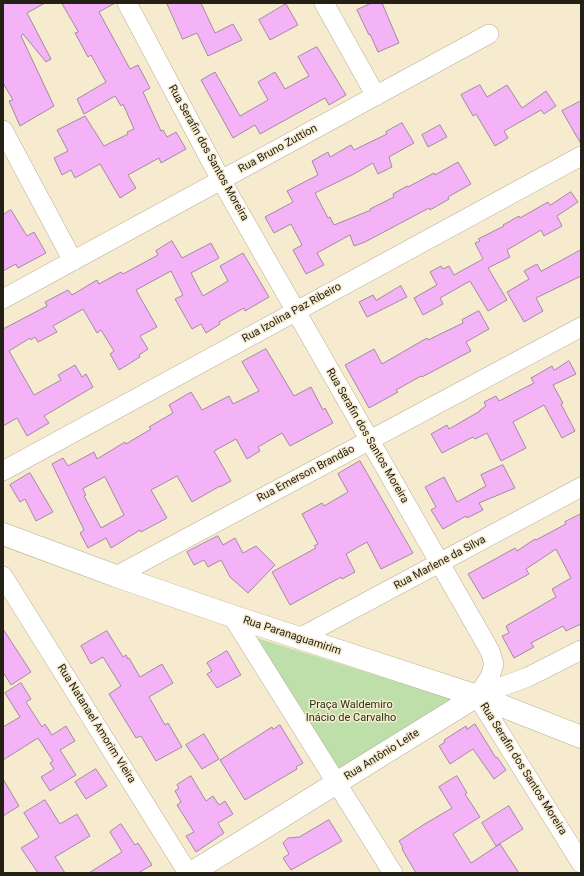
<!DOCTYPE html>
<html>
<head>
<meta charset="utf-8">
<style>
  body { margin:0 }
  #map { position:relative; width:584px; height:876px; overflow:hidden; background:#f6ebcf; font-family:Roboto,sans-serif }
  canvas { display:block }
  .frame { position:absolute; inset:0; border:4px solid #242016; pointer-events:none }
</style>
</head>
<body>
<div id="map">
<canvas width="584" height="876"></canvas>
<div class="frame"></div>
</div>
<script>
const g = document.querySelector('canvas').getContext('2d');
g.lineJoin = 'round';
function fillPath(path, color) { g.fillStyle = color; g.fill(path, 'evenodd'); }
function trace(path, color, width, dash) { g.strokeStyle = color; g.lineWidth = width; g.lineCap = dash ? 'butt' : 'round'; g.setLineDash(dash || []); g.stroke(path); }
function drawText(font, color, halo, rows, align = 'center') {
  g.font = font + ' Roboto,sans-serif'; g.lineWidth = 3; g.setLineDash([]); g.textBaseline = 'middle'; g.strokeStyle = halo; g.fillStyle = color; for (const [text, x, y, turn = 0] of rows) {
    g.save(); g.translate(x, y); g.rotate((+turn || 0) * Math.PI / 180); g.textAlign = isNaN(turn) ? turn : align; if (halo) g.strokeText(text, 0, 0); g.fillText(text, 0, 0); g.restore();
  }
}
const green = new Path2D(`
  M257,638L452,699L337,771Z`);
const building = new Path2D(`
  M3,3H45L27,13L51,59L46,62L23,34L21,36L54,106L20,126L9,101L13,100L3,83Z
  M62,3H115L99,12L130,69L138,65L150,88L143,92L161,131L163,130L167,137L176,132L186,149L161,163L159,158L128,175L136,188L120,198L100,164L75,178L71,170L62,175L54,158L68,151L57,130L85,116L104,146L128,134L127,132L134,129L123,104L121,106L115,96L84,114L77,99L106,82L91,55L88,57L75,33L78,32Z
  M167,3H201L215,33L233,24L242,40L208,56L197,33L183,39Z
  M372,3H382L399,43L378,52L370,34L369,35L357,10Z
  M286,4L298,25L270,40L259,20Z
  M317,47L346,95L329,105L325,98L260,134L255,125L233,138L201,80L215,72L240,116L268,100L258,82L275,72L285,89L309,76L298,57Z
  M480,85L487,97L507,85L522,108L546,91L556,106L544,114L541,110L504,131L508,138L495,146L476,114L473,116L461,95Z
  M581,101V144L562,111Z
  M402,123L414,143L389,157L392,167L378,174L373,163L352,175L315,193L328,218L330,217L334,225L371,210L370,209L394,197L393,194L407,186L408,187L434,173L435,175L458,162L471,184L448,197L449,199L430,210L429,208L365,242L354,246L350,235L317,253L324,265L306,274L293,250L302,245L291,224L274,233L265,217L293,202L287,191L318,175L312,161L328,152L330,157L351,145L354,150L387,134L386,132Z
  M440,125L447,137L428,147L422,135Z
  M571,192L578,202L557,216L562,226L544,236L541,230L507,250L510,257L488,268L507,300L488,311L470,281L440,298L443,304L423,315L414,298L437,285L430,272L441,266L443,269L449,266L454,275L483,259L475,243L480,241L478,239L504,226L503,225L519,216L520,218L548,202L550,205Z
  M11,210L27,236L34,232L46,253L18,268L16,264L3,271V215Z
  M172,241L182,258L211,243L219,258L191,273L203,296L228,281L220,266L243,253L269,297L245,311L244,308L219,322L220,324L206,333L201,324L192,329L175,299L183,295L171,271L136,290L157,327L140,336L148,349L139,355L140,357L119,370L110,354L114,351L101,330L97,333L83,309L53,326L57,332L38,342L35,337L31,340L30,338L9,351L34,395L61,380L58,375L75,365L82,377L86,374L93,387L44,416L49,423L27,436L17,418L3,426V329L47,306L45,302L68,290L72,295L97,280L99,284L121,272L123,274L158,255L156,251Z
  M581,250V276L536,298L543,311L524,322L507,292L529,279L524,271L537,264L541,271Z
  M401,286L407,297L367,317L359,302L373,295L376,300Z
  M479,311L489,329L466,342L471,351L422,377L421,376L396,390L398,392L369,408L345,365L374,349L382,364L427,338L428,340L463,323L462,320Z
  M266,349L294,396L311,387L323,410L325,408L333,423L290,446L282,433L258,447L260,451L247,459L236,439L214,451L231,481L220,487V486L192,502L177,476L151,490L167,518L141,532L140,530L111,548L106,538L88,548L80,533L84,530L52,464L63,458L68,466L94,452L97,459L125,442L126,444L151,429L149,427L173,413L169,405L191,392L202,410L229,396L233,404L259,391L242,362ZM105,477L124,515L101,528L84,496L86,495L83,489Z
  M569,361L576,374L553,385L563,403L561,404L575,431L562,438L544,405L513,422L526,448L501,461L487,433L475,439L473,437L442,453L431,434L447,425L449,429L480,411V410L486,406L484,402L496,396L499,401L534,383L531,378L552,366L554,370Z
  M360,461L413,553L381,569L367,542L346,554L355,572L342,579L341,577L290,605L272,572L316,548L314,546L318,544L302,514L322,503L324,506L348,492L338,474Z
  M503,465L515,488L479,503L483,510L467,518L466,516L443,529L431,510L436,507L425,487L444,477L457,502L486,486L481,475Z
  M30,473L53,512L36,521L25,499L20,502L10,485Z
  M581,514V624L566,631L563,626L531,643L534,647L514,658L502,636L509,633L506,626L556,597L552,589L571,578L556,549L526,569L529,574L483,599L468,574L515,548L517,551L535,539L536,540L566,524L565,522Z
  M218,536L223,545L235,538L243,553L256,546L275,565L248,593L230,577L221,560L208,567L204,560L194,565L187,552Z
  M3,629L31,672L11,685L3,672Z
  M107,631L123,657L126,655L128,659L129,658L140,677L162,664L173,683L149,697L165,725L168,723L182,747L156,761L141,736L136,738L109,694L121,686L103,657L91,664L81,646Z
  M227,651L241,675L217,688L207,674L212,671L207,663Z
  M21,683L31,699L26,702L42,727L45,724L52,735L66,726L75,741L60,750L76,775L50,791L41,777L54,769L50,763L53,761L38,738L3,760V727L20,717L5,693Z
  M475,724L496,758L497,757L506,770L494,779L473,749L450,764L439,746L445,742L444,740L466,726L467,729Z
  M280,725L303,763L296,767L297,769L245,800L220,760L272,727L273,729Z
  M204,734L219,759L202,769L186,745Z
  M96,769L107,786L86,799L75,782Z
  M191,776L206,801L213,796L219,805L225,801L233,814L218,823L224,833L196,852L186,836L194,832L177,805L181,802L175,791L179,788L177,785Z
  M457,776L467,793L465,794L480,817L453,834L471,863L500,844L519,873H416L402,849L403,848L399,841L423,825L452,808L439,787Z
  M3,779L19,806L3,816Z
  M45,800L60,824L77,814L90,836L55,857L65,873H38L21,848L39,837L24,813Z
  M509,806L523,829L496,846L482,823Z
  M329,820L342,841L291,870L283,858L289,854L283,843L288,838L299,837Z
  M121,824L135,845L138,843L152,865L138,873H89L122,852L110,832Z`);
const minor = new Path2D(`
  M127,3L221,180L490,651L494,664L490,677L477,696L581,863
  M324,3L376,96
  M3,130L73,261
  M3,299L489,34
  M3,471L581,156
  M3,576L188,873
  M116,576L581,327
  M232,616L393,873
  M299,638L581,487
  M477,696L528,677L581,650`);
const tertiary = new Path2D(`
  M3,534L116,576L232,616L477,696L581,737
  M191,873L477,696`);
const streetNames = [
  ["Rua Bruno Zuttion",278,149,-29],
  ["Rua Serafin dos Santos Moreira",208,153,61],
  ["Rua Izolina Paz Ribeiro",292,313,-29],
  ["Rua Serafin dos Santos Moreira",367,436,60],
  ["Rua Emerson Brandão",306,474,-28],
  ["Rua Marlene da Silva",440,563,-28],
  ["Rua Paranaguamirim",292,636,18],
  ["Rua Natanael Amorim Vieira",96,724,58],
  ["Rua Antônio Leite",382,755,-32],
  ["Rua Serafin dos Santos Moreira",523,769,58]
];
const parkNames = [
  ["Praça Waldemiro",351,705],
  ["Inácio de Carvalho",351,718]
];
fillPath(green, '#bedfa9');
fillPath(building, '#f4b2f7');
trace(building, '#a08ba0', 1);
trace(minor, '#b8ad92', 20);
trace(tertiary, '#b8ad92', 23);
trace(minor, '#fff', 19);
trace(tertiary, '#fff', 22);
drawText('11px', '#242016', '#f6ebcf', streetNames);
drawText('11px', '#1e3010', '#f6ebcf', parkNames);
</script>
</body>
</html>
